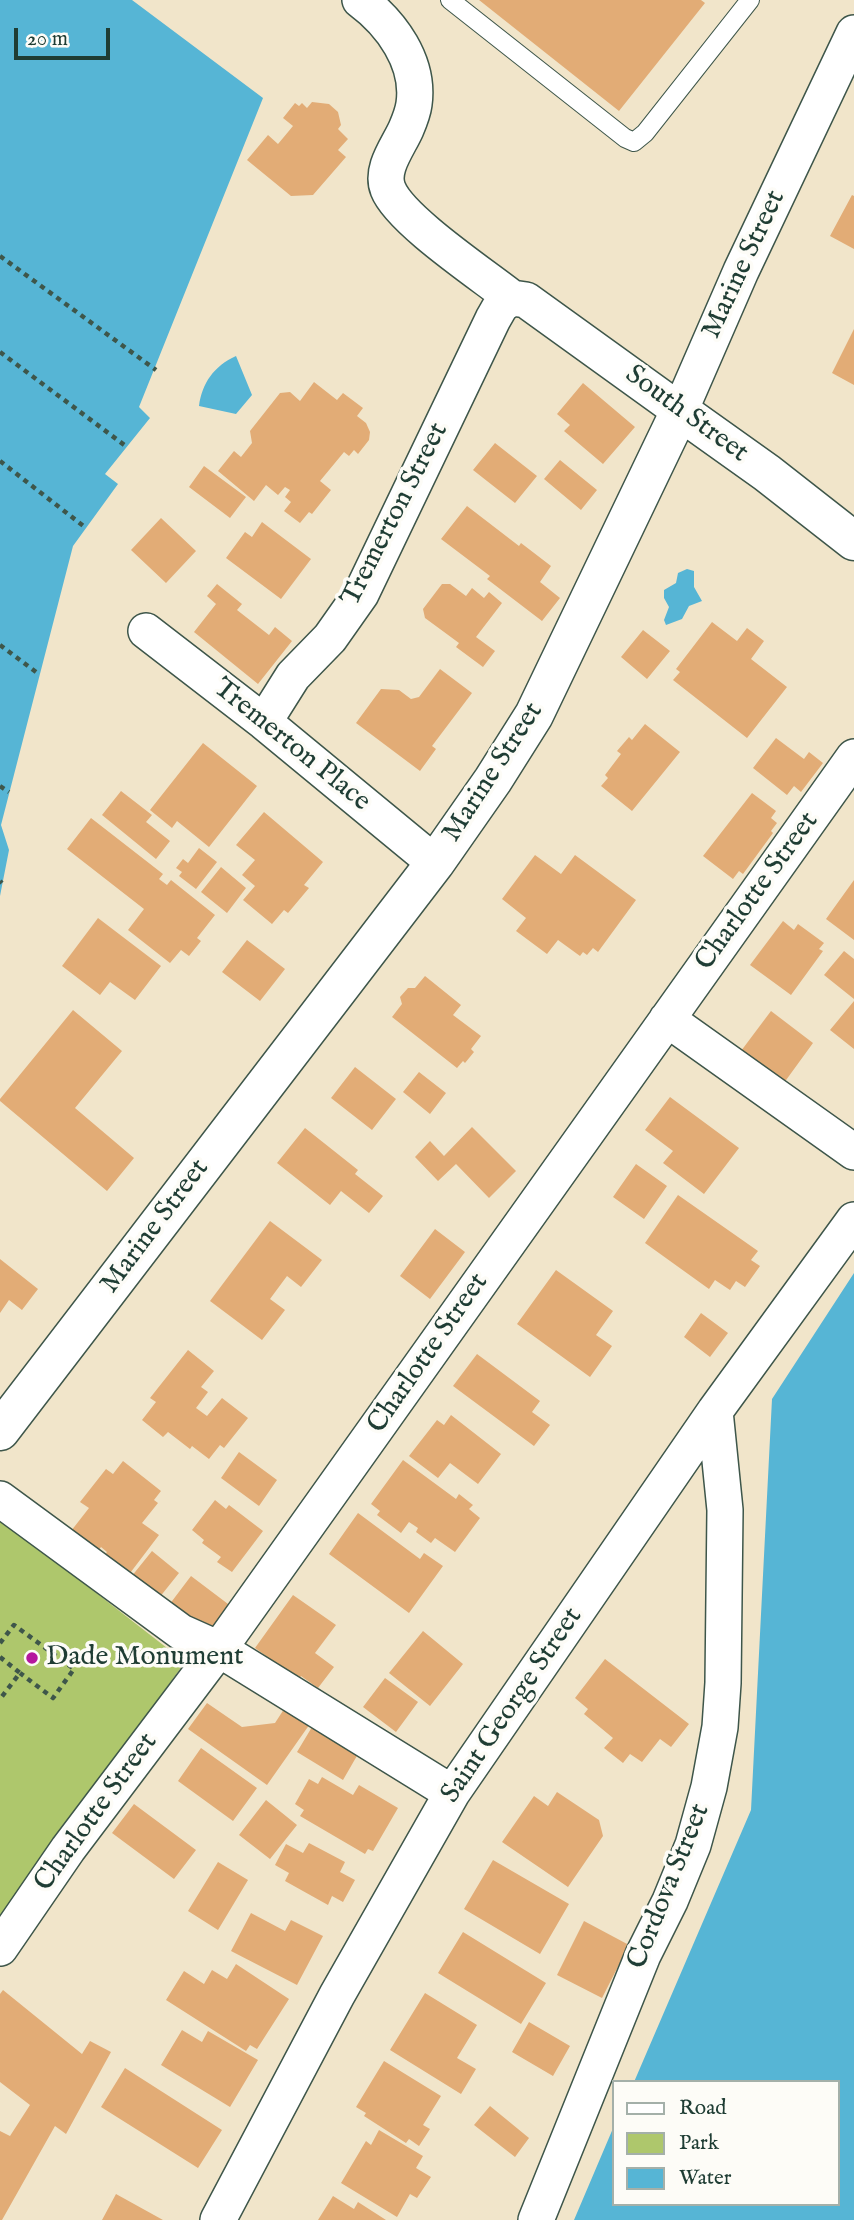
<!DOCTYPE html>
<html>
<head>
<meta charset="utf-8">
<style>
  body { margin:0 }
  #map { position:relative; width:854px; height:2220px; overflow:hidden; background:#f1e5ca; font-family:"IM FELL English",serif }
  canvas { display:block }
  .legend { position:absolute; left:612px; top:2080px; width:228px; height:126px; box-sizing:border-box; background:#fdfcf7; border:2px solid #a4b0a9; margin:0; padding:9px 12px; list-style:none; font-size:21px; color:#1f3d34 }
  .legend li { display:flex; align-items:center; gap:14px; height:35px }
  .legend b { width:35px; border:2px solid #a4b0a9 }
  .scale { position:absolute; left:14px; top:28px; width:96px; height:32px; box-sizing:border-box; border:4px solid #1f3d34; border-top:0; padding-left:9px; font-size:21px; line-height:24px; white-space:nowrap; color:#1f3d34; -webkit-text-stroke:5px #fdfcf7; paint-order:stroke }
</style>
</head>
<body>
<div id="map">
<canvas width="854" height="2220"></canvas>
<ul class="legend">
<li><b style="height:9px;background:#fff"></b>Road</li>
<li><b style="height:19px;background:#aec76c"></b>Park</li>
<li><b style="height:19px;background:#56b5d5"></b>Water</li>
</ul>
<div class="scale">20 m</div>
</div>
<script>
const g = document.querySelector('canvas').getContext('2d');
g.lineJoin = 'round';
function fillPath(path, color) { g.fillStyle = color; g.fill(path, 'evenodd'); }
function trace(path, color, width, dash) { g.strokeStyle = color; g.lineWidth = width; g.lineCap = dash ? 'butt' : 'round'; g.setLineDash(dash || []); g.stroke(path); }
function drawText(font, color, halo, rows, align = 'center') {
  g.font = font + ' "IM FELL English",serif'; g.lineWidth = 7; g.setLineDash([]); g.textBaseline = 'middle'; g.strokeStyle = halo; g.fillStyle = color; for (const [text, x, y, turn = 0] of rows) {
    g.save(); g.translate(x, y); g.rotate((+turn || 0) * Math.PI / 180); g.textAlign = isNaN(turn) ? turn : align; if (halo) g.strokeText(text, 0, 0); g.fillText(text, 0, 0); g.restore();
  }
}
const green = new Path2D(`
  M0,1518L185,1662L0,1918Z`);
const water = new Path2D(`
  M0,0H132L263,98L139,407L150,418L105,474L118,484L73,546L1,825L9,850L0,896Z
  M236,356L252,395L236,414L199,406C202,383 214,366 236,356Z
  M687,569L694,571V587L702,601L689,606L682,619L666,625L664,620L669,607L664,598V590L676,583L678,573Z
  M854,1273V2220H574L614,2126V2204H838V2082H634L751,1810L772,1399Z`);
const building = new Path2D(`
  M479,0H701L705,3L619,111Z
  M312,102L329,104L338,112L341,125L338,129L348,139L338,150L346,157L313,195L291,196L247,160L268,135L278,144L293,126L283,118L295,103L299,106L302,103L307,108Z
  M852,195L854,196V249L830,236Z
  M854,329V385L832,373Z
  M314,382L337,400L343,393L363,408L357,416L366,423L370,432L369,440L358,454L354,450L349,456L344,452L320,481L331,490L312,514L309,512L300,523L284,511L291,502L285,497L290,490L285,487L278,495L266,485L254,501L218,471L234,451L241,457L252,443L250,431L280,393L290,392L300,401Z
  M583,383L635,427L603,464L564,431L570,425L557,414Z
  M495,443L537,476L515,503L473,470Z
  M560,460L597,490L581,510L544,479Z
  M204,466L246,497L230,518L189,487Z
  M467,506L519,546L521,543L551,566L540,582L560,598L542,621L487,579L490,576L441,539Z
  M161,518L196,551L166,583L131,550Z
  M262,522L311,559L281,599L226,558L245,532L252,537Z
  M217,584L242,604L237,610L269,635L275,627L292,641L258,684L194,632L216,604L207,596Z
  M442,584H450L466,596L472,588L484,598L489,592L502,603L476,637L495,651L483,667L456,647L459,643L425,618L423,609Z
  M712,622L737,641L747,628L764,641L751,659L787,687L747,738L673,680L680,672L676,669Z
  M643,630L670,651L647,679L621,657Z
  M440,669L472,693L432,746L436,749L420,771L356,723L381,689L399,690L411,699L419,697Z
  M645,724L680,752L632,811L601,786L608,778L605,775L621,754L617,751L629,737L632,740Z
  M776,738L804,759L809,752L823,763L801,792L794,786L787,795L753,768Z
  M203,743L257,786L209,847L177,821L172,828L150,810Z
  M121,791L152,815L146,822L170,841L156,859L102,815Z
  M752,793L776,811L771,818L777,823L771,831L773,833L743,874L739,871L733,879L703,856Z
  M264,812L323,862L304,885L309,888L288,913L284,910L272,924L243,900L255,886L242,875L255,860L236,845Z
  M91,818L163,874L159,879L167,885L171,880L215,915L197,938L201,941L189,956L181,950L170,963L128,930L144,909L67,849Z
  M199,848L217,862L196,889L179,876L182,872L176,868L183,859L188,863Z
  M535,855L561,874L575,855L636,900L598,952L593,948L587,955L583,952L580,956L558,940L547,954L516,931L526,918L502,899Z
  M221,867L246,888L227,913L201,892Z
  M854,880V940L826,919Z
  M98,918L161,966L135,1000L110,982L100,995L62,966Z
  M783,921L794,930L798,924L824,943L819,949L823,951L791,995L750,965Z
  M247,940L285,969L260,1001L222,972Z
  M844,951L854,959V999L824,975Z
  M425,976L461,1005L453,1015L481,1036L471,1049L474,1052L465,1063L463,1061L457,1068L392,1017L402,1004L400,997L408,988H415Z
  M854,1001V1049L830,1030Z
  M73,1010L122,1051L75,1108L134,1158L107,1191L0,1101V1099Z
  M771,1011L813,1043L781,1087L738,1055Z
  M355,1067L396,1099L372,1130L331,1098Z
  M419,1072L446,1093L430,1114L403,1092Z
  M670,1097L739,1148L704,1194L663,1163L673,1151L645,1130Z
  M472,1127L516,1171L489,1198L456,1164L438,1181L415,1157L430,1141L444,1156Z
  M305,1128L358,1170L355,1174L383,1196L369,1213L341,1191L330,1205L277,1163Z
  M636,1164L667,1186L644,1219L613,1197Z
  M678,1195L758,1251L751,1260L760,1266L745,1287L736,1281L730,1290L715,1280L709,1289L645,1243Z
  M270,1221L322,1260L301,1287L287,1276L270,1299L285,1310L262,1340L210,1301Z
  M435,1229L465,1252L430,1299L400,1276Z
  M0,1259L38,1289L22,1310L9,1300L0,1313Z
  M556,1270L613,1311L596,1335L612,1346L590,1377L517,1324Z
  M701,1313L728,1333L710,1357L684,1337Z
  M188,1350L214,1371L201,1387L208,1392L196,1408L207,1416L222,1398L248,1418L224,1448L220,1445L209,1459L192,1446L190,1449L168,1432L163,1437L142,1420L156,1402L150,1398Z
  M477,1354L540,1401L532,1412L550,1425L534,1446L453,1386Z
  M451,1415L501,1454L478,1484L450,1463L438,1478L409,1456L437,1420L444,1425Z
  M239,1452L277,1480L259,1506L221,1478Z
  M403,1460L456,1499L459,1494L473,1505L469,1509L480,1518L455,1552L435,1538L431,1543L416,1532L418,1528L409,1522L401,1533L377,1515L380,1511L371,1504Z
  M123,1461L161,1491L154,1500L158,1503L142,1523L159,1535L121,1585L97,1566L107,1552L101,1547L91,1561L64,1540L89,1508L80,1502L106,1469L113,1474Z
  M215,1500L226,1509L229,1505L263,1531L232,1572L217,1562L221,1557L202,1543L204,1540L192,1530Z
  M358,1513L420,1559L424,1553L443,1566L409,1613L329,1554Z
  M152,1551L179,1573L155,1603L127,1582Z
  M191,1576L232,1607L208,1640L163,1613Z
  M293,1595L336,1625L315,1653L334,1667L318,1688L301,1676L299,1680L255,1648Z
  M423,1631L463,1664L430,1706L389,1673Z
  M605,1659L689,1724L671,1747L660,1739L642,1762L630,1754L623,1763L604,1748L613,1738L584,1714L588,1709L575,1698Z
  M385,1678L418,1702L396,1732L363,1707Z
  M207,1703L242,1727L275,1723L288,1703L312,1721L267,1785L188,1729Z
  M312,1727L358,1754L343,1780L297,1752Z
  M201,1748L257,1788L233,1821L178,1781Z
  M322,1777L353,1795L359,1785L398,1808L373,1851L368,1849L365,1854L300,1816L304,1810L295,1804L309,1779L318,1784Z
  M557,1792L599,1820L603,1836L568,1887L502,1842L534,1796L548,1806Z
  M266,1800L297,1825L270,1859L239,1835Z
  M134,1804L196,1850L174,1879L112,1833Z
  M309,1843L345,1862L340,1872L355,1880L343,1902L332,1896L328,1905L285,1881L289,1873L275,1865L286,1844L303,1853Z
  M493,1860L569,1904L540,1954L464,1909Z
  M218,1862L248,1880L218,1930L188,1911Z
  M251,1913L285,1931L291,1920L323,1936L297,1985L231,1951Z
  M584,1921L629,1945L602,1998L557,1975Z
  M463,1932L546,1983L521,2024L438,1973Z
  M236,1964L289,1999L257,2049L250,2045L246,2051L166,2000L184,1971L204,1984L212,1970L227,1979Z
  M3,1990L82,2054L90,2041L111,2052L66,2134L55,2126L2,2220H0V2131L10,2136L30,2105L0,2082V1994Z
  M425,1993L477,2025L457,2058L476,2069L461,2094L390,2050Z
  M529,2022L570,2046L553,2076L512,2052Z
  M182,2030L202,2042L208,2031L258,2060L230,2107L161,2065Z
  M384,2061L441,2096L423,2125L430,2129L419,2146L409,2139L406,2143L364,2116L366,2113L356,2107Z
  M125,2068L222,2130L198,2168L101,2107Z
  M490,2106L529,2138L515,2157L474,2125Z
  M379,2130L423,2156L416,2168L431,2177L417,2198L410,2194L397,2217L341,2183L366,2141L371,2145Z
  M116,2194L163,2220H102Z
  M333,2196L354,2209L358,2202L386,2220H318Z`);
const path = new Path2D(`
  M0,256L156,370
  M0,352L127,447
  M0,461L86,528
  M0,645L40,675
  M0,786L9,792
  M0,881L2,883
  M0,1643L14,1625L74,1669L53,1698L20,1673
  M0,1657L20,1673L0,1699`);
const service = new Path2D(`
  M450,0L625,138L634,142L645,133L750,0`);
const minor = new Path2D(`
  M360,0C391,23 420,62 414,104C413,112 409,122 406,129C398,147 380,169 388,189C400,220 483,275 512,298L526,300L680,411L741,271L854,33
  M146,631L264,722L435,863
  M264,722L293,676L330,638L361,594L493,319L501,305L512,298
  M667,1019L854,1152
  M0,1499L181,1632L219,1649L452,1793
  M0,1948L68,1849L219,1649L854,757
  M218,2220L337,1995L452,1793L715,1411L854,1220
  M536,2220L643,1955L670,1901L693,1845L709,1787L720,1727L723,1683L725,1510L715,1411`);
const tertiary = new Path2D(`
  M0,1431L435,863L493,780L534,715L680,411L767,473L854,541`);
const markers = [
  [32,1658,7,"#b5179e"]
];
const streetNames = [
  ["Marine Street",745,265,-65],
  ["South Street",686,415,36],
  ["Tremerton Street",396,515,-63],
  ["Tremerton Place",291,746,39],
  ["Marine Street",494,773,-57],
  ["Charlotte Street",758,892,-54],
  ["Marine Street",156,1227,-53],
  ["Charlotte Street",429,1354,-55],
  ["Saint George Street",513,1706,-56],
  ["Charlotte Street",97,1813,-54],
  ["Cordova Street",670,1887,-68]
];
const poiNames = [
  ["Dade Monument",46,1658]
];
fillPath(green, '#aec76c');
fillPath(water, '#56b5d5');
fillPath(building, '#e2ac76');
trace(service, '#3e564a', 20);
trace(minor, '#3e564a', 38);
trace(tertiary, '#3e564a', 41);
trace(path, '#3e564a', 4.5, [5, 5]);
trace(service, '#fff', 18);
trace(minor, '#fff', 35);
trace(tertiary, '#fff', 38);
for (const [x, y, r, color] of markers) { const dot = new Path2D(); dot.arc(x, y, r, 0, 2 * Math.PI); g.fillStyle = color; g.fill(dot); trace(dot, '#fdfcf7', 2.5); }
drawText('28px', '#1f3d34', '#fdfcf7', streetNames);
drawText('28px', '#1f3d34', '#fdfcf7', poiNames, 'left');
</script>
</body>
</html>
